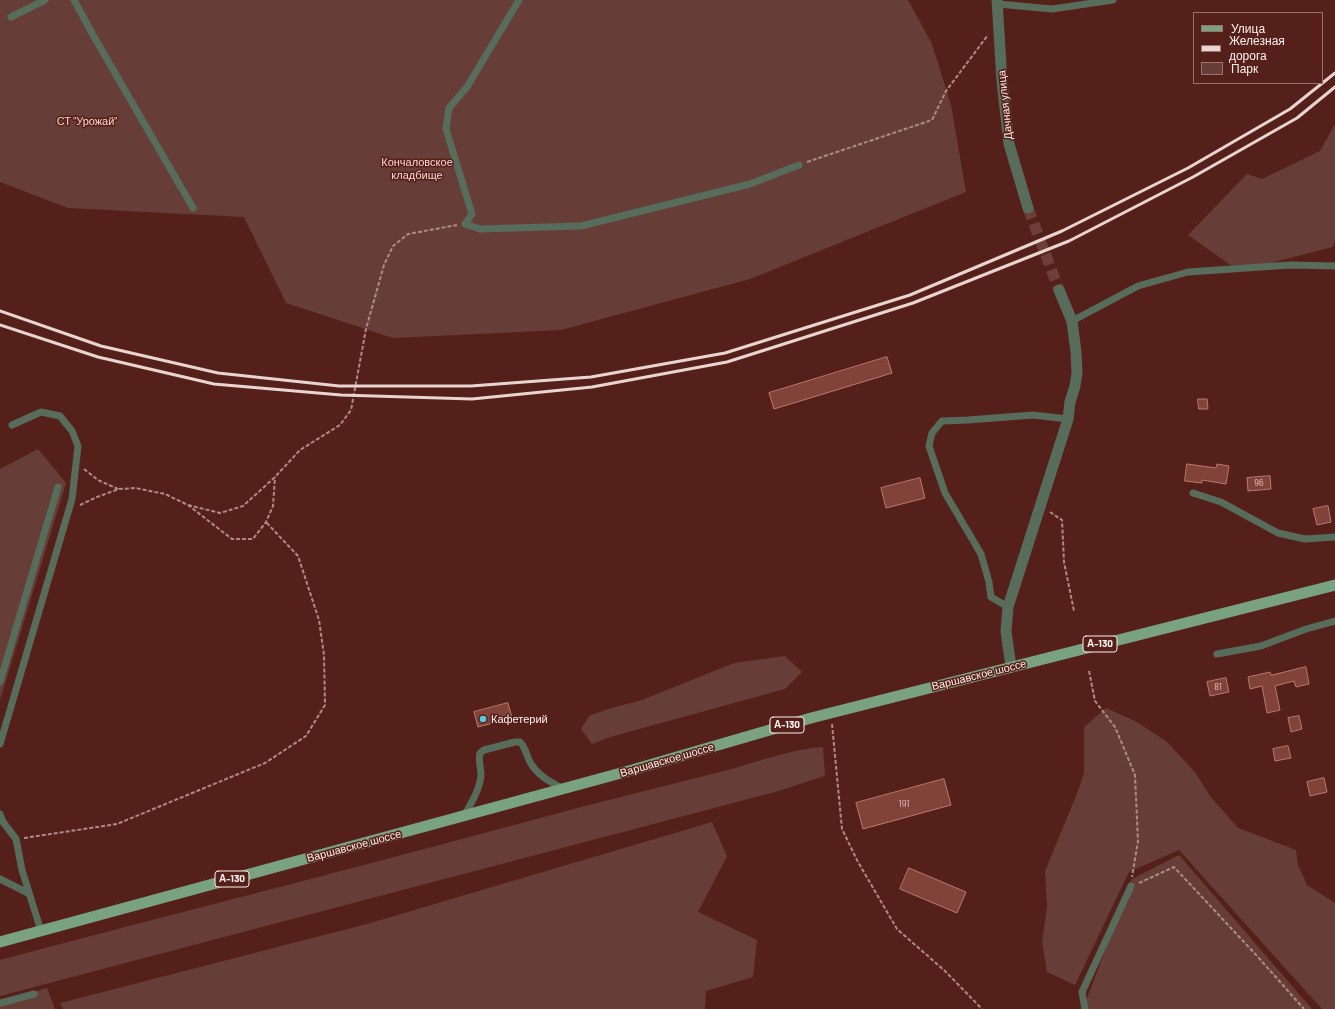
<!DOCTYPE html>
<html>
<head>
<meta charset="utf-8">
<style>
  body { margin:0 }
  #map { position:relative; width:1335px; height:1009px; overflow:hidden; background:#552019; font-family:Barlow,sans-serif }
  canvas { display:block }
  .legend { position:absolute; left:1193px; top:12px; width:130px; height:72px; box-sizing:border-box; background:#552019; border:1px solid #99736e; margin:0; padding:5px 7px; list-style:none; font-size:12px; color:#fff0ee }
  .legend li { display:flex; align-items:center; gap:8px; height:20px }
  .legend b { width:20px; border:1px solid #99736e }
</style>
</head>
<body>
<div id="map">
<canvas width="1335" height="1009"></canvas>
<ul class="legend">
<li><b style="height:5px;background:#79a380"></b>Улица</li>
<li><b style="height:5px;background:#e8d4d1"></b>Железная дорога</li>
<li><b style="height:11px;background:#663e37"></b>Парк</li>
</ul>
</div>
<script>
const g = document.querySelector('canvas').getContext('2d');
g.lineJoin = 'round';
function fillPath(path, color) { g.fillStyle = color; g.fill(path, 'evenodd'); }
function trace(path, color, width, dash) { g.strokeStyle = color; g.lineWidth = width; g.lineCap = dash ? 'butt' : 'round'; g.setLineDash(dash || []); g.stroke(path); }
function drawText(font, color, halo, rows, align = 'center') {
  g.font = font + ' Barlow,sans-serif'; g.lineWidth = 3; g.setLineDash([]); g.textBaseline = 'middle'; g.strokeStyle = halo; g.fillStyle = color; for (const [text, x, y, turn = 0] of rows) {
    g.save(); g.translate(x, y); g.rotate((+turn || 0) * Math.PI / 180); g.textAlign = isNaN(turn) ? turn : align; if (halo) g.strokeText(text, 0, 0); g.fillText(text, 0, 0); g.restore();
  }
}
const green = new Path2D(`
  M0,0H908L932,44L951,105L966,192L750,279L561,330L393,338L286,303L244,217L68,208L0,182Z
  M1335,124V241L1333,247L1239,271L1188,235L1247,174L1262,179L1320,151Z
  M38,449L66,483L0,700V469Z
  M785,656L802,672L785,689L610,737L592,744L581,729L589,716L608,709L642,700L734,663Z
  M1106,708L1135,721L1166,741L1195,772L1210,796L1238,828L1296,850L1298,865L1307,885L1335,903V1009H1322L1179,850L1129,872L1075,985L1047,972L1042,942L1047,906L1045,871L1078,791L1084,773V727Z
  M823,747L825,776L775,792L0,996V960C176,913 353,869 529,821C595,803 661,787 728,770C758,762 791,749 823,747Z
  M712,822L727,856L698,912L757,940L753,977L706,991L705,1009H63L60,1003L367,924Z
  M1179,855L1312,1009H1083L1132,879Z
  M47,988L55,1009H0V1001Z`);
const building = new Path2D(`
  M887,357L892,373L774,409L769,393Z
  M1198,399H1207L1208,409H1199Z
  M1187,464L1216,468L1217,464L1229,466L1226,484L1202,480V483L1185,481Z
  M1270,476L1271,489L1248,491L1247,478Z
  M920,478L925,498L886,508L881,488Z
  M1328,506L1331,522L1317,525L1313,509Z
  M1306,667L1309,684L1296,687L1294,681L1275,686L1280,710L1267,713L1262,686L1250,689L1248,677L1270,672L1271,675Z
  M1226,678L1229,692L1210,696L1207,682Z
  M508,703L512,718L478,727L474,712Z
  M1299,716L1302,729L1291,732L1288,718Z
  M1288,746L1291,758L1275,761L1273,749Z
  M1324,778L1327,792L1310,796L1307,782Z
  M944,779L951,805L863,829L856,803Z
  M909,868L966,892L957,913L900,889Z`);
const tertiaryTunnel = new Path2D(`
  M1028,208L1059,290`);
const path = new Path2D(`
  M807,162L932,120L946,91L988,35
  M84,469L98,480L118,489
  M80,505L97,497L119,489L135,488L165,494L188,505L232,539H253L266,522L273,506L275,477
  M188,505L220,513L243,506L275,477L300,450L340,425L351,410L366,329L384,265L393,246L408,234L457,225
  M1050,512L1062,520L1064,562L1074,611
  M1089,671L1095,701L1115,727L1135,775L1138,841L1132,877
  M832,724L842,829L858,862L897,929L945,971L982,1009
  M24,838L117,824L265,763L306,736L325,705L324,655L319,620L298,556L266,522
  M1139,883L1174,867L1258,957L1304,1009`);
const service = new Path2D(`
  M74,0L93,35L193,208
  M519,0L467,87L449,108L446,129L472,214L465,224L480,229L581,226L750,184L799,165
  M998,4L1052,9L1113,0
  M11,17L45,0
  M1072,321L1138,286L1188,272L1290,265L1335,266
  M1193,493L1221,502L1278,533L1305,539L1335,537
  M1008,607L991,597L989,582L981,554L945,493L929,446L932,433L942,421L968,420L1033,415L1068,419
  M1217,654L1261,646L1306,629L1335,621
  M0,682L58,487
  M0,744L72,499L78,446L72,431L60,416L41,412L12,425
  M0,814L3,822L16,839L22,870L41,931
  M464,816C471,804 480,789 481,775C481,767 478,761 480,753L484,750L515,742H520C526,748 526,755 530,762C538,776 550,782 564,789
  M0,879L28,893
  M0,1003L34,994
  M1085,1009L1082,992L1131,886`);
const tertiary = new Path2D(`
  M997,0L1002,81L1009,144L1028,208
  M1011,667L1006,631L1008,607L1068,419L1070,402L1075,386L1077,373L1076,352L1072,321L1059,290`);
const primary = new Path2D(`
  M0,942L632,770L811,718L1335,585`);
const rail = new Path2D(`
  M0,311L101,346L218,373L339,386H471L591,377L725,353L910,295L1062,231L1188,168L1290,109L1335,73
  M0,325L98,357L214,384L341,395L472,399L592,387L727,362L913,303L1069,241L1193,177L1297,118L1335,87`);
const markers = [
  [483,719,4,"#54cadd"]
];
const numberNames = [
  ["96",1259,483],
  ["81",1218,687],
  ["191",904,804]
];
const shields = [
  [1100,644,34],
  [787,725,34],
  [232,879,34]
];
const shieldNames = [
  ["А-130",1100,644],
  ["А-130",787,725],
  ["А-130",232,879]
];
const streetNames = [
  ["Дачная улица",1005,105,-96],
  ["Варшавское шоссе",979,675,-14],
  ["Варшавское шоссе",667,760,-16],
  ["Варшавское шоссе",354,846,-15]
];
const parkNames = [
  ["СТ \"Урожай\"",87,121],
  ["Кончаловское",417,162],
  ["кладбище",417,175]
];
const poiNames = [
  ["Кафетерий",491,719]
];
fillPath(green, '#663e37');
fillPath(building, '#814239');
trace(building, '#b97a70', 1);
trace(tertiaryTunnel, '#6e3f39', 11, [11, 5.5]);
trace(path, '#ad8c88', 2, [4, 2]);
trace(service, '#576c5b', 7);
trace(tertiary, '#576c5b', 11);
trace(primary, '#79a380', 11);
trace(rail, '#e8d4d1', 3);
for (const [x, y, r, color] of markers) { const dot = new Path2D(); dot.arc(x, y, r, 0, 2 * Math.PI); g.fillStyle = color; g.fill(dot); trace(dot, '#552019', 1.5); }
drawText('9px', '#e0c4c1', null, numberNames);
for (const [x, y, w] of shields) { const box = new Path2D(); box.roundRect(x - w / 2, y - 8, w, 16, 3); g.fillStyle = '#552019'; g.fill(box); trace(box, '#fff0ee', 1); }
drawText('bold 10px', '#fff0ee', null, shieldNames);
drawText('11px', '#fff0ee', '#552019', streetNames);
drawText('11px', '#fed5ce', '#552019', parkNames);
drawText('11px', '#fff0ee', '#552019', poiNames, 'left');
</script>
</body>
</html>
